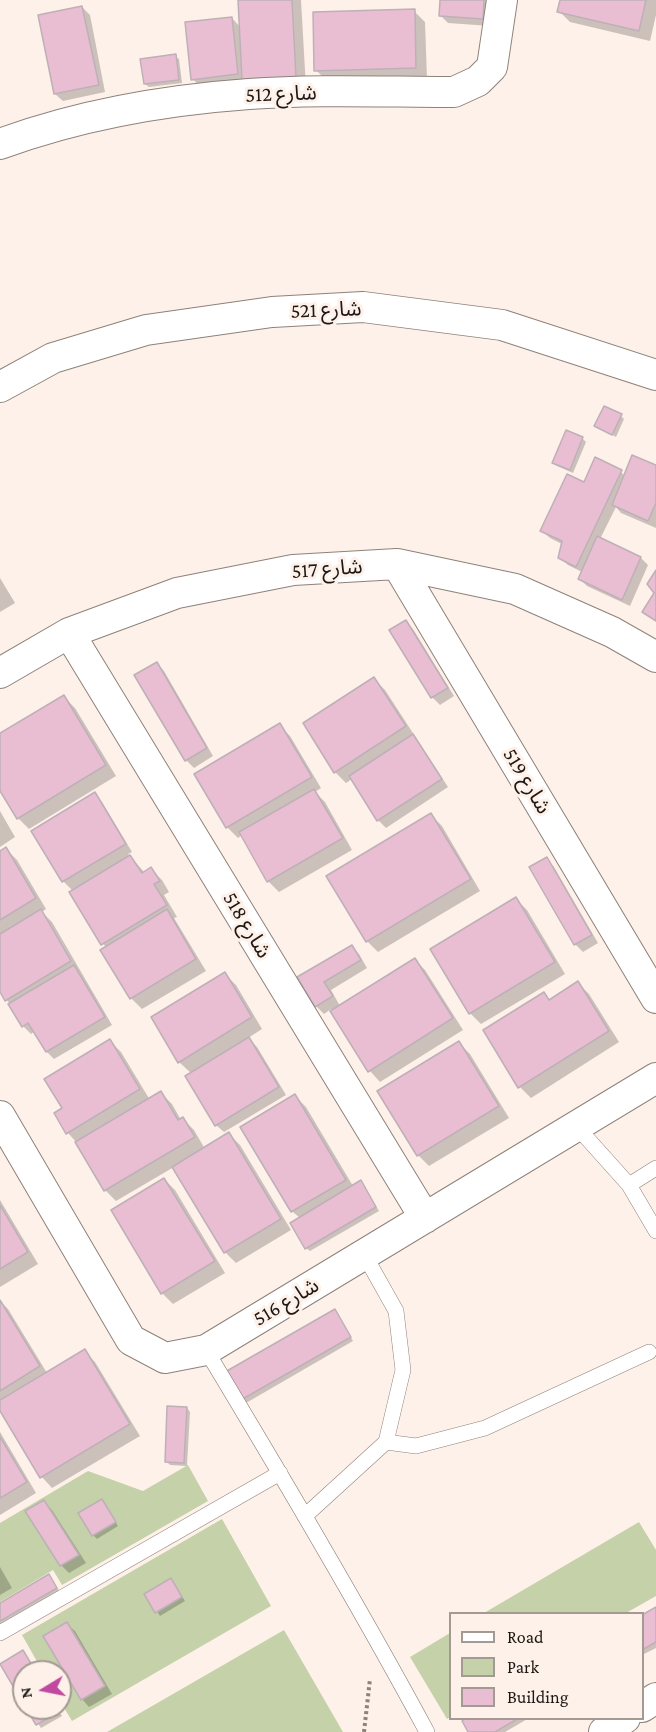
<!DOCTYPE html>
<html>
<head>
<meta charset="utf-8">
<style>
  body { margin:0 }
  #map { position:relative; width:656px; height:1732px; overflow:hidden; background:#fef1e9; font-family:"Crimson Pro",serif }
  canvas { display:block }
  .legend { position:absolute; left:449px; top:1612px; width:195px; height:108px; box-sizing:border-box; background:#fef1e9; border:2px solid #a49a94; margin:0; padding:8px 10px; list-style:none; font-size:18px; color:#1d1815 }
  .legend li { display:flex; align-items:center; gap:12px; height:30px }
  .legend b { width:30px; border:2px solid #a49a94 }
  .north { position:absolute; left:12px; top:1660px; width:60px; height:60px; box-sizing:border-box; background:#fef1e9; border:2px solid #a49a94; border-radius:50%; rotate:260deg; font-size:16px; font-weight:700; line-height:24px; text-align:center; color:#1d1815 }
  .north::after { content:''; display:block; margin:auto; width:21px; height:27px; background:#c14aa0; clip-path:polygon(50% 0,100% 100%,50% 72%,0 100%) }
</style>
</head>
<body>
<div id="map">
<canvas width="656" height="1732"></canvas>
<ul class="legend">
<li><b style="height:8px;background:#fff"></b>Road</li>
<li><b style="height:16px;background:#c5d1a9"></b>Park</li>
<li><b style="height:16px;background:#e9bdd2"></b>Building</li>
</ul>
<div class="north">N</div>
</div>
<script>
const g = document.querySelector('canvas').getContext('2d');
g.lineJoin = 'round';
function fillPath(path, color) { g.fillStyle = color; g.fill(path, 'evenodd'); }
function trace(path, color, width, dash) { g.strokeStyle = color; g.lineWidth = width; g.lineCap = dash ? 'butt' : 'round'; g.setLineDash(dash || []); g.stroke(path); }
function drawText(font, color, halo, rows, align = 'center') {
  g.font = font + ' "Crimson Pro","Noto Sans Arabic",serif'; g.lineWidth = 6; g.setLineDash([]); g.textBaseline = 'middle'; g.strokeStyle = halo; g.fillStyle = color; for (const [text, x, y, turn = 0] of rows) {
    g.save(); g.translate(x, y); g.rotate((+turn || 0) * Math.PI / 180); g.textAlign = isNaN(turn) ? turn : align; if (halo) g.strokeText(text, 0, 0); g.fillText(text, 0, 0); g.restore();
  }
}
const green = new Path2D(`
  M188,1465L208,1501L62,1585L53,1570L0,1602V1523L88,1471L143,1491Z
  M222,1519L271,1606L72,1721L60,1701V1672H43L22,1635Z
  M639,1522L656,1550V1596L626,1613H484Z
  M284,1630L343,1732H107Z
  M450,1633V1717L447,1719L410,1657Z`);
const shadow = new Path2D(`
  M240,0H301L306,88L200,87L193,79L232,18L241,28Z
  M441,0H492L490,26L448,23L440,15Z
  M561,0H656V15L650,41L570,22L559,11Z
  M82,7L90,15L105,92L63,101L55,94Z
  M414,11L425,22L427,79L327,81L316,70Z
  M175,56L179,59L182,83L149,87L145,84Z
  M621,416L624,419L616,437L596,426Z
  M582,438L586,442L573,473L557,466L554,463Z
  M656,467V528L621,513L616,507L600,539L641,558L648,565L630,606L587,586L580,579L582,572L568,565L560,558L562,544L550,538L542,531L584,484L621,472L625,476Z
  M0,578L15,603L0,612Z
  M405,621L413,629L454,696L440,705L432,697Z
  M156,663L164,671L213,756L194,768L186,760Z
  M374,679L385,690L448,787L386,828L378,820L352,779L346,783L335,772Z
  M64,697L75,708L116,776L29,829L18,818L0,788V735Z
  M279,725L290,736L321,788L315,792L325,802L352,850L279,892L268,881L242,835L238,838L227,827Z
  M95,794L102,802L132,852L128,854L145,873L151,869L162,880L169,892L164,895L177,917L174,918L206,971L142,1009L131,998L106,948L73,891L64,882L34,831Z
  M0,811L15,837L0,847Z
  M431,815L442,826L480,891L378,952L367,941Z
  M6,849L17,860L46,909L42,912L52,922L112,1025L54,1059L47,1052L35,1031L31,1034L23,1026L11,1005L0,992V853Z
  M547,859L554,867L598,943L583,952L575,944Z
  M516,899L527,910L565,974L481,1024L470,1013Z
  M352,947L359,954L367,968L331,990L340,1006L414,959L425,970L463,1030L380,1082L370,1071L331,1009L324,1014L316,1006L299,977Z
  M225,974L236,985L262,1029L248,1038L257,1047L286,1095L224,1132L216,1125L192,1074L179,1062Z
  M578,983L589,994L619,1042L531,1098L520,1087L544,994L550,1000Z
  M110,1041L121,1052L150,1100L161,1093L172,1104L181,1120L183,1119L194,1130L205,1149L229,1134L240,1145L291,1230L236,1263L225,1252L174,1167L116,1201L105,1190L77,1143L68,1133L56,1113L64,1108Z
  M459,1043L470,1054L509,1118L429,1166L418,1155L380,1091Z
  M295,1096L306,1107L353,1186H364L379,1211L310,1251L306,1248L300,1218L293,1212L242,1127Z
  M164,1179L175,1190L225,1273L173,1304L162,1293Z
  M0,1200L38,1264L0,1287Z
  M0,1301L8,1309L47,1373L84,1351L95,1362L140,1436L52,1488L42,1477L0,1408Z
  M338,1314L353,1341L246,1403L242,1399Z
  M187,1408L190,1412L187,1466L170,1465L166,1461Z
  M0,1432L36,1493L0,1515Z
  M44,1502L52,1510L86,1563L69,1573L61,1565Z
  M105,1505L118,1526L97,1539L93,1535Z
  M0,1567L12,1588L0,1595Z
  M49,1576L63,1596L0,1633V1605Z
  M171,1580L185,1601L160,1616L146,1595Z
  M656,1609V1648L642,1655V1617Z
  M67,1624L75,1631L112,1694L89,1707L82,1699Z
  M28,1708H57L62,1716L41,1728Z
  M469,1718H529L505,1732H470Z`);
const building = new Path2D(`
  M238,0H292L296,78L242,81Z
  M440,0H484L483,19L439,16Z
  M560,0H646L639,31L557,12Z
  M82,6L99,85L54,94L38,15Z
  M415,9L416,68L314,71L313,12Z
  M232,17L238,74L191,80L185,22Z
  M176,54L179,80L144,84L140,59Z
  M604,406L622,414L612,435L594,426Z
  M566,430L583,437L570,470L552,463Z
  M632,455L656,465V503L648,521L612,505Z
  M595,457L622,470L576,567L558,558L562,541L540,531L567,474L584,482Z
  M597,536L641,557L622,600L578,579Z
  M656,570V621L642,612L654,593L647,584Z
  M406,620L448,688L431,698L389,630Z
  M157,662L207,748L185,761L134,675Z
  M374,677L406,726L334,773L303,723Z
  M64,695L106,765L17,819L0,791V733Z
  M280,723L312,777L226,828L194,774Z
  M413,734L442,779L377,821L349,776Z
  M314,789L343,838L267,882L239,832Z
  M95,792L126,844L62,882L31,831Z
  M431,813L471,879L366,942L326,876Z
  M6,847L36,898L0,920V851Z
  M130,855L142,873L151,867L160,881L154,884L167,905L101,945L69,892Z
  M547,857L592,935L574,945L529,867Z
  M516,897L555,962L469,1014L430,949Z
  M41,909L71,961L5,1001L0,992V934Z
  M167,909L196,959L130,999L100,950Z
  M352,945L361,960L324,982L333,996L315,1007L297,977Z
  M415,958L453,1018L368,1072L330,1011Z
  M74,965L105,1017L46,1052L28,1023L22,1027L8,1004Z
  M225,972L252,1017L178,1063L151,1017Z
  M578,981L609,1031L518,1088L483,1030L544,992L549,1000Z
  M249,1037L279,1087L215,1126L185,1076Z
  M110,1039L140,1089L66,1134L54,1113L62,1108L44,1079Z
  M459,1041L499,1106L417,1156L377,1091Z
  M161,1091L178,1120L183,1117L195,1137L104,1191L75,1142Z
  M295,1094L346,1180L291,1212L240,1127Z
  M229,1132L281,1219L224,1253L172,1167Z
  M164,1178L215,1261L161,1294L111,1210Z
  M361,1180L376,1207L305,1249L290,1223Z
  M0,1205L28,1252L0,1269Z
  M0,1300L40,1366L0,1391Z
  M335,1309L351,1337L241,1400L225,1372Z
  M85,1349L130,1424L40,1478L0,1411V1400Z
  M167,1406L187,1407L184,1463L165,1462Z
  M0,1437L27,1482L0,1498Z
  M102,1499L116,1522L92,1536L78,1513Z
  M44,1500L79,1555L60,1566L25,1511Z
  M49,1574L57,1588L0,1621V1603Z
  M171,1578L182,1597L155,1613L144,1594Z
  M656,1607V1642L642,1650V1615Z
  M67,1622L105,1686L81,1700L43,1636Z
  M23,1650L36,1672H24V1705L0,1664Z
  M26,1708H57L59,1712L36,1725Z
  M466,1718H519L495,1732H468L462,1721Z`);
const path = new Path2D(`
  M364,1732L370,1679`);
const lane = new Path2D(`
  M577,1127L629,1185L656,1231
  M629,1185L656,1168
  M206,1350C282,1476 357,1602 427,1732
  M386,1442L416,1446L485,1428L649,1352
  M306,1515L386,1442L403,1370L396,1311L364,1254
  M0,1633L280,1473`);
const street = new Path2D(`
  M0,144C79,115 165,100 249,94C317,89 386,92 454,92L478,81L492,67L502,0
  M0,387L53,358L146,330L272,312L363,307L502,325L656,375
  M397,564L656,998
  M69,633L425,1218
  M0,673L69,633L177,593L293,570L397,564L515,589L612,632L656,657
  M0,1116L131,1340L165,1358L206,1350L656,1078
  M642,1707L656,1698
  M604,1732L625,1718`);
const streetNames = [
  ["شارع 512",281,94,-2],
  ["شارع 521",326,310,-2],
  ["شارع 517",327,569,-4],
  ["شارع 519",527,781,59],
  ["شارع 518",247,925,59],
  ["شارع 516",286,1302,-31]
];
fillPath(green, '#c5d1a9');
fillPath(shadow, '#0003');
fillPath(building, '#e9bdd2');
trace(building, '#beb0b7', 1.5);
trace(lane, '#8d827a', 16);
trace(street, '#8d827a', 32);
trace(path, '#8c837d', 4, [3, 3]);
trace(lane, '#fff', 15);
trace(street, '#fff', 30);
drawText('21px', '#1d1815', '#fef1e9', streetNames);
</script>
</body>
</html>
